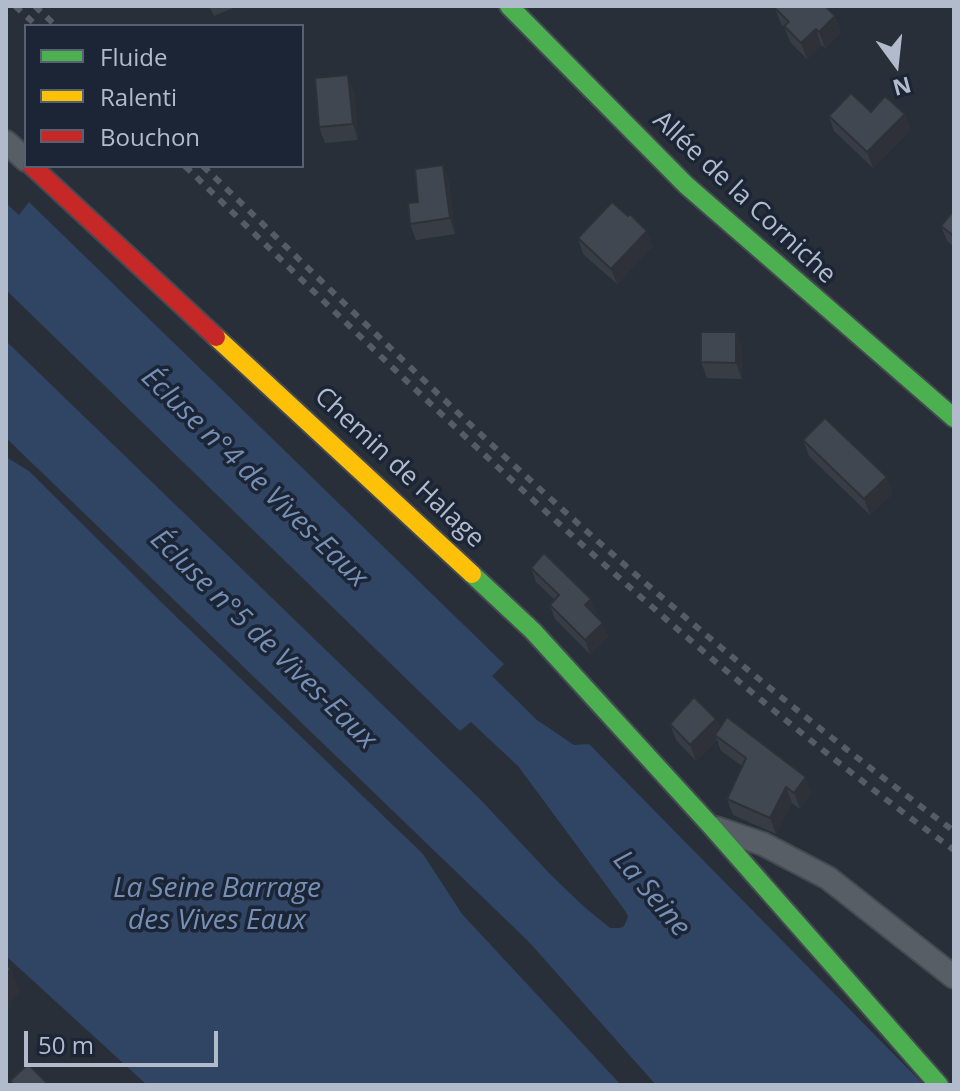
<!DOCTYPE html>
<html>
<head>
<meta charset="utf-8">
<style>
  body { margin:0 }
  #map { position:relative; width:960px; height:1091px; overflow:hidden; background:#282f39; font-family:"Open Sans",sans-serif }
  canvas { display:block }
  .frame { position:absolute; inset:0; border:8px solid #b1bbcb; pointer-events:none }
  .legend { position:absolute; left:24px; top:24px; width:280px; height:144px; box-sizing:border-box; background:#1b2535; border:2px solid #576171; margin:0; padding:10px 14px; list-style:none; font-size:24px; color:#b1bbcb }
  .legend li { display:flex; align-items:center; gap:16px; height:40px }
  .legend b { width:40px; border:2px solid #576171 }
  .north { position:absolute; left:856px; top:24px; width:80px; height:80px; -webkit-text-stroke:6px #1b2535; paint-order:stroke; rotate:165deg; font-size:22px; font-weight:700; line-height:32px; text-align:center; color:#b1bbcb }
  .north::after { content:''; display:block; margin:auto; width:28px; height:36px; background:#b1bbcb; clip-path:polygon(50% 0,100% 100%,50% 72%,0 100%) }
  .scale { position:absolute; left:24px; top:1031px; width:194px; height:36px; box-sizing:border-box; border:4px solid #b1bbcb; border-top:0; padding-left:10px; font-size:24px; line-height:28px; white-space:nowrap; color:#b1bbcb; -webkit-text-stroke:6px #1b2535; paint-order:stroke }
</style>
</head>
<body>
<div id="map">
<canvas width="960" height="1091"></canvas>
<div class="frame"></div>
<ul class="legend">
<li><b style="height:10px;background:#4caf50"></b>Fluide</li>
<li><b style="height:10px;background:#ffc107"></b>Ralenti</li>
<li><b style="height:10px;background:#c62828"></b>Bouchon</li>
</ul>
<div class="north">N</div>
<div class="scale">50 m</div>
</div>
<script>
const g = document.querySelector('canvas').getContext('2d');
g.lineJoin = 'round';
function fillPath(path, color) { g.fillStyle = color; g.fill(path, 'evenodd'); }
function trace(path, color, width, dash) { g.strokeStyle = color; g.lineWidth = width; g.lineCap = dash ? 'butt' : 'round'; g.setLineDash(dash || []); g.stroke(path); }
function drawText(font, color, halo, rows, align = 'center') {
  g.font = font + ' "Open Sans",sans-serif'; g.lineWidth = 7; g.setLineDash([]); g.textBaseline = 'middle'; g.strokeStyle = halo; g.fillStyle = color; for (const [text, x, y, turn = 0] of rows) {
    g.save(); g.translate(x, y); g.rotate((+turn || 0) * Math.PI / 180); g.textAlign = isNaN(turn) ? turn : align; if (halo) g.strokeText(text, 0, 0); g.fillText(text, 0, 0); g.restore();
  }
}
const water = new Path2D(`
  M29,202L504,664L492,676L537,720L574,745L589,744L924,1085H656L529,942L6,438V341L479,798L549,873L582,905L610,928H620L624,926L628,917L626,912L518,766L471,722L460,731L6,290V203L19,215Z
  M6,457L29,471L162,603L423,854L462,914L621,1085H147L6,956Z`);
const street = new Path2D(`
  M6,142L26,160
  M716,828L763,844L828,878L954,977`);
const fast = new Path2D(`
  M509,6L686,185L954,418
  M472,574L533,631L712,827L939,1085`);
const slow = new Path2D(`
  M216,337L472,574`);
const jam = new Path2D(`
  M32,166L216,337`);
const rail = new Path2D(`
  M15,6L37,26
  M35,6L56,26
  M185,166C430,405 676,648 954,850
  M203,166C293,253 382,341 473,427C624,569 787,708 954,831`);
const wall = new Path2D(`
  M209,6H238L214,16Z
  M777,6H827L829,11L835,16L841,32L825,48L821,45L807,59L790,42L785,29L781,24L775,8Z
  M354,91L358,140L325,143L319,127Z
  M871,112L905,114L910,130L873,168L834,131L829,116Z
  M443,165L449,181L455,234L416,240L410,224Z
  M954,210V247L947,241L941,226Z
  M628,216L653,246L617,284L583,254L578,238Z
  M742,348V379L707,378L701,362Z
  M803,440L893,493L870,515L809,456Z
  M531,568L596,613L594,615L608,636L590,654L555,619L550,605L555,600L536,582Z
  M716,719L720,728L811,793L800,809L792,803L776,834L733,815L727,799L742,766L721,751L717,740L696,761L676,740L670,724Z`);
const shadedWall = new Path2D(`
  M835,16L841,32L825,48L819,32Z
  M816,29L821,45L807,59L801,43Z
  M348,75L354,91L358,140L353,124Z
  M905,114L910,130L873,168L867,152Z
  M443,165L449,181L455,234L450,218Z
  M647,231L653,246L617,284L611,269Z
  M736,332L742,348V379L736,363Z
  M887,477L893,493L870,515L864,499Z
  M591,599L596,613L590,619L585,605Z
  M603,623L608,636L590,654L585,640Z
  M716,719L722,735H715L717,740L696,761L690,745Z
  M806,777L811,793L800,809L794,793Z
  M786,787L792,803L776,834L770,818Z
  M11,969L20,992L10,1002L11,1005L6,1011V974Z`);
const building = new Path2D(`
  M777,6H825L835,16L819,32L816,29L801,43L784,26L789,22L775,8Z
  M348,75L353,124L319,127L315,78Z
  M851,93L871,112L885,96L905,114L867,152L829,116Z
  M443,165L450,218L410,224L408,203L418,202L415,169Z
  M612,202L628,216L630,214L647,231L611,269L578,238Z
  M954,210V236L941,226Z
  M701,332H736V363L701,362Z
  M825,418L887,477L864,499L803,440Z
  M544,553L591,599L585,605L603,623L585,640L550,605L559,595L531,568Z
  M694,697L716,719L690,745L670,724Z
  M727,717L806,777L794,793L786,787L770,818L727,799L746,758L715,735Z
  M6,964L11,969L6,974Z
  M28,1064L49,1085H14L10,1081Z`);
const streetNames = [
  ["Allée de la Corniche",744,198,43],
  ["Chemin de Halage",399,468,43]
];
const waterNames = [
  ["Écluse n°4 de Vives-Eaux",254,478,44],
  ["Écluse n°5 de Vives-Eaux",263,640,44],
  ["La Seine Barrage",217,889],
  ["des Vives Eaux",217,921],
  ["La Seine",651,894,50]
];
fillPath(water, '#304463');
trace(street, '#454a52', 26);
trace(fast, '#454a52', 22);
trace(slow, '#454a52', 22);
trace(jam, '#454a52', 22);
trace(street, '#585e66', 22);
trace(fast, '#4caf50', 18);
trace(slow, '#ffc107', 18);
trace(jam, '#c62828', 18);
trace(rail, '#575c64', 6, [8, 8]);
fillPath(wall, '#383d45');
fillPath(shadedWall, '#2e3238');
fillPath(building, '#414750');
trace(building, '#2e3238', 2);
drawText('26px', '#b1bbcb', '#1b2535', streetNames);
drawText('italic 28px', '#768fb5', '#1b2535', waterNames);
</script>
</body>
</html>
